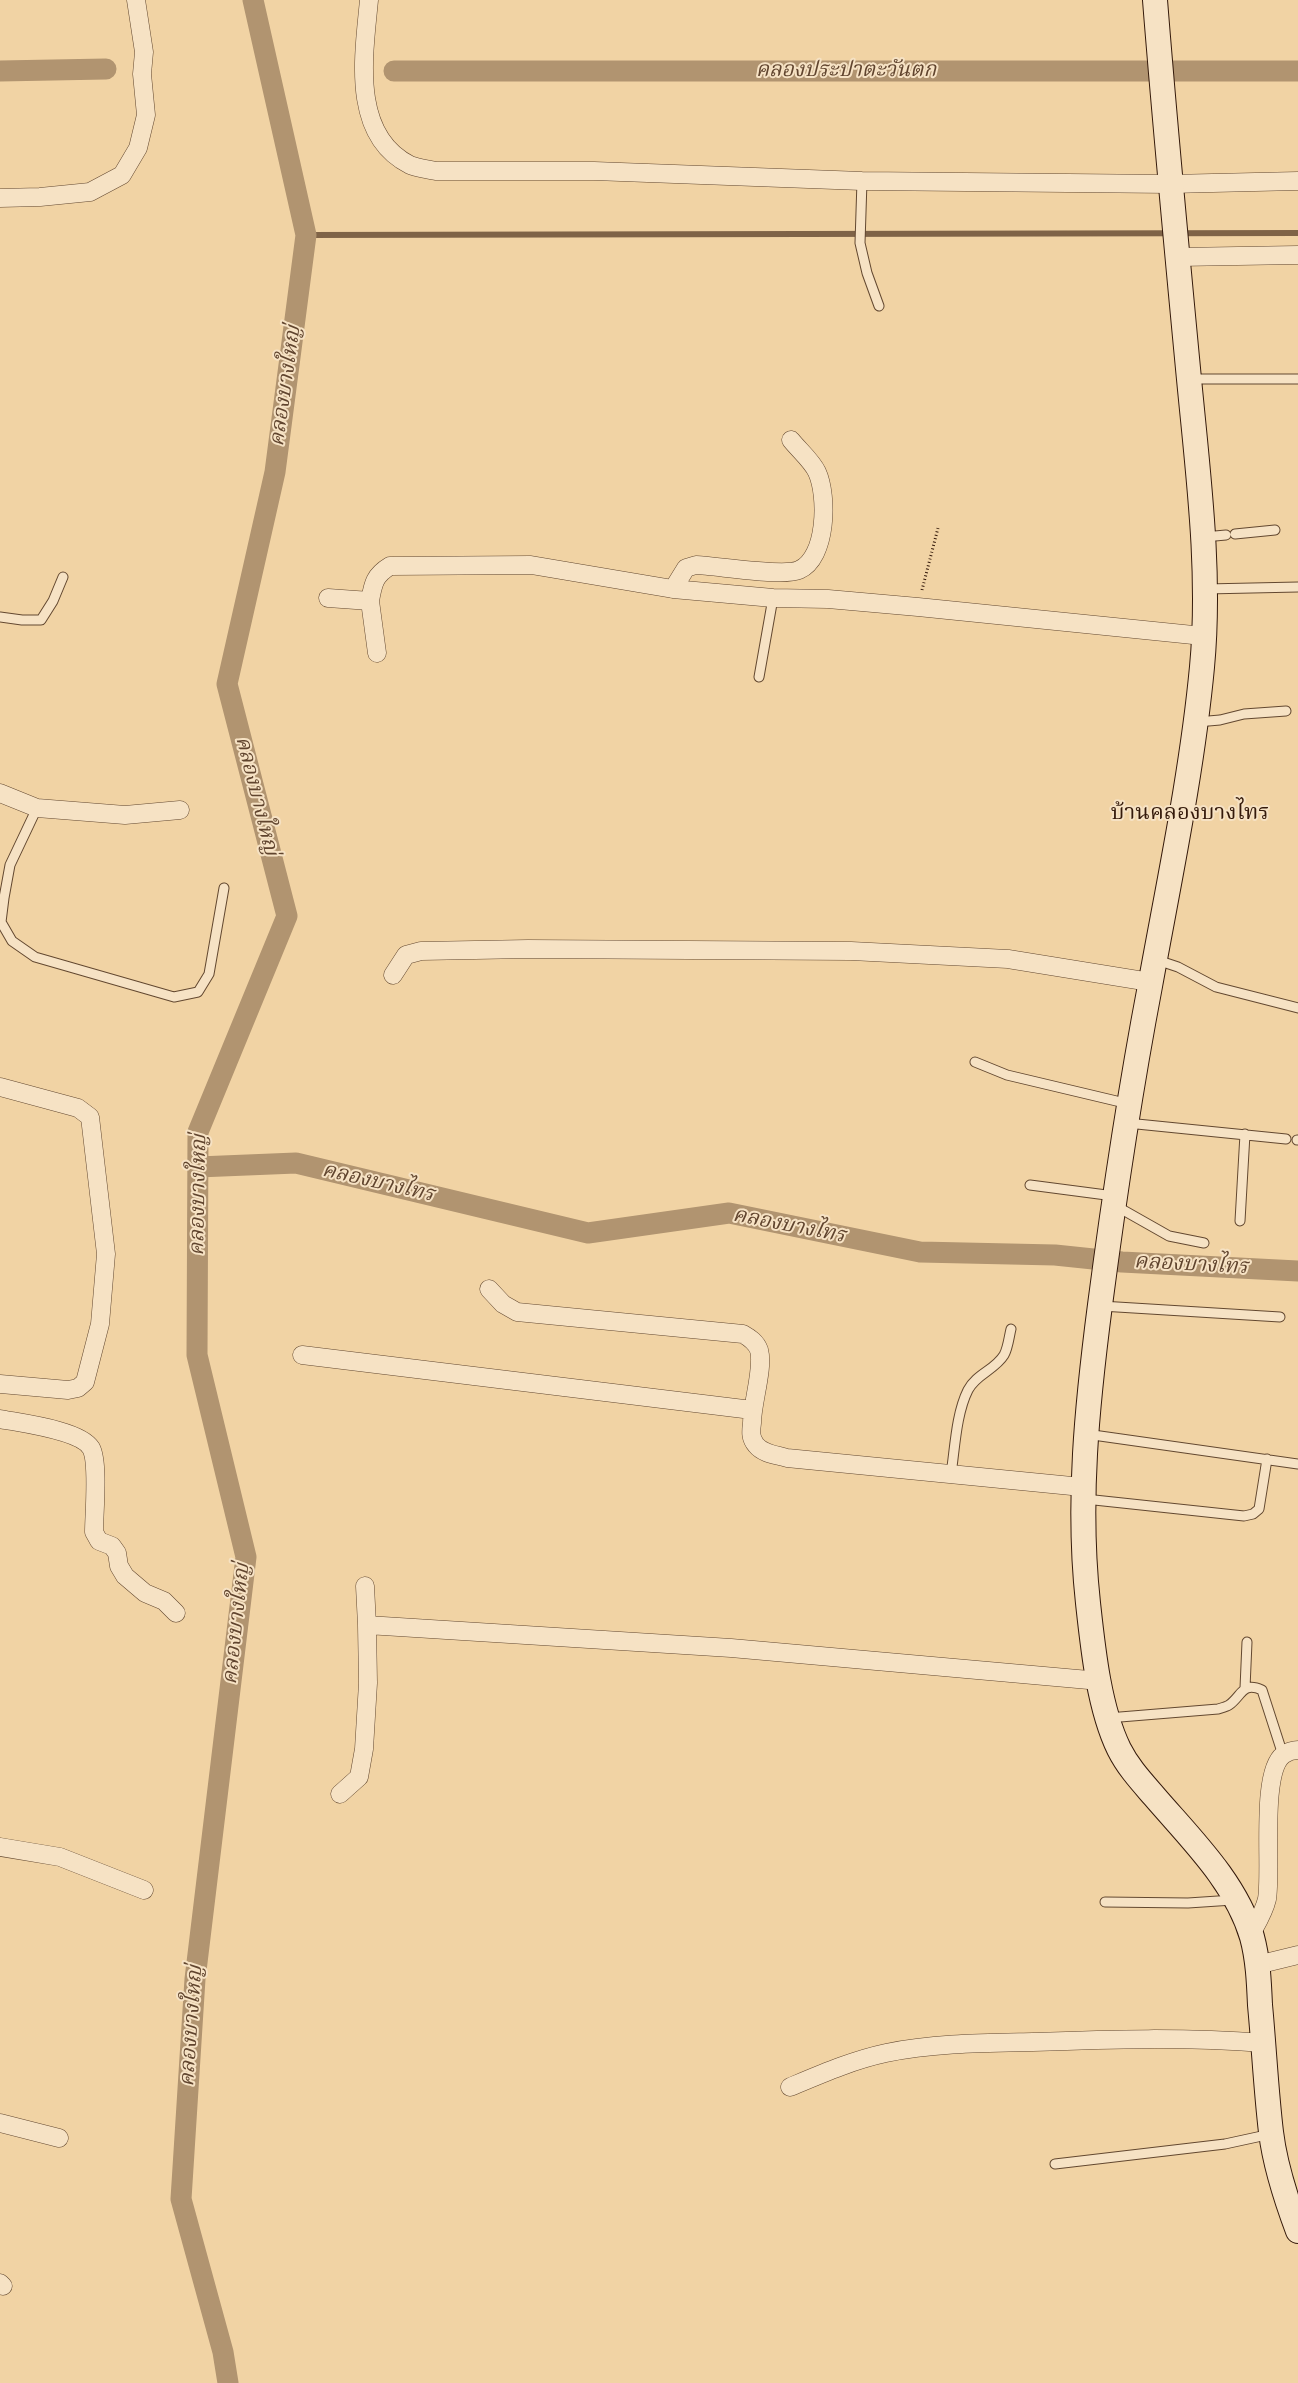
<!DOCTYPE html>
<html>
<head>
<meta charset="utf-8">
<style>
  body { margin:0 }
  canvas { display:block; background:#f1d3a4 }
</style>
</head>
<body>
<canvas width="1298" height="2383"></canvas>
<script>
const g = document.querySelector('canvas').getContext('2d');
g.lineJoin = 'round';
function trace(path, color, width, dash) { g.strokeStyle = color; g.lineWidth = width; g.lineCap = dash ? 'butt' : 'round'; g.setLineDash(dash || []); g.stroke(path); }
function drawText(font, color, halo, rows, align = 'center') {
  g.font = font + ' Alegreya,"Noto Serif Thai",serif'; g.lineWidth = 4; g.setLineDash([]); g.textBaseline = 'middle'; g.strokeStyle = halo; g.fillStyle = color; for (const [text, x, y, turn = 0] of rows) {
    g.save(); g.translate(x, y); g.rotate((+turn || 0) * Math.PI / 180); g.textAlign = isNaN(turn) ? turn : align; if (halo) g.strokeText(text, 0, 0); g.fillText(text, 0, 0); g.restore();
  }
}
const stream = new Path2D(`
  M306,235L1298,233`);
const canal = new Path2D(`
  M0,71L106,69
  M394,71H1298
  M198,1167L296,1163L588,1233L729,1213L920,1252L1055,1255L1122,1262L1298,1271
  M228,2383L223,2352L181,2199L195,1979L246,1557L197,1355L198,1132L287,916L227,684L275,472L306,235L253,0`);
const path = new Path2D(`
  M922,590L938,528`);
const lane = new Path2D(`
  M862,181L860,243L867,273L879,306
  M1189,379H1298
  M1235,534L1275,530
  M1204,537L1226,535
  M1206,589L1298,587
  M0,617L22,620H41L53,601L63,577
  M759,677L773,598
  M1197,722L1220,720L1244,714L1286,711
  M37,808L10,865L4,898L1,922L12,941L35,957L174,997L198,992L209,974L224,888
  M1157,960L1178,967L1216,987L1298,1008
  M975,1062L1007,1075L1129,1104
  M1127,1123L1286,1139
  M1297,1140H1298
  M1030,1185L1114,1196
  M1116,1206L1169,1236L1204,1243
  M1240,1221L1245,1134
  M1101,1306L1280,1317
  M1086,1434L1298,1464
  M951,1474C955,1448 956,1414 968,1390C976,1374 995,1370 1004,1355C1008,1348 1009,1337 1011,1329
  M1085,1499L1244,1516L1253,1514L1259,1509L1267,1459
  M1245,1688L1247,1642
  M1108,1718L1218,1709C1221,1708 1226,1707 1229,1705C1242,1696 1242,1681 1262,1690L1283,1755
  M1105,1902L1188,1903L1233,1900
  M1055,2164L1225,2144L1271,2134`);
const street = new Path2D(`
  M369,0C364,54 350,135 410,165C417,168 427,169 436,171H594L862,181L1170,184L1298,181
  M0,198L40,197L90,192L122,175L138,148L146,115L142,74L144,52L136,0
  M1178,257L1298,255
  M673,589L686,568L696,565C718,566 783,577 799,570C827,558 828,496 817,472C812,461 799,450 791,440
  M328,598L370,601C373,583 375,575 390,566L531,565L673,589L773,598L828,599L918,607L1203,636
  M370,601L377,653
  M0,793L37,808L125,815L180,810
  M393,975L406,955L421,951L528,949L851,951L1008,959L1150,982
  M0,1087L78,1108L90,1117L106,1254L100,1324L85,1382L78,1388L68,1390L0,1384
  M489,1289L503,1304L517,1312L743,1334C750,1338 756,1342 759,1350C764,1368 752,1403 752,1423C751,1431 750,1438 756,1445C763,1454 777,1455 787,1458L1082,1487
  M302,1355L752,1410
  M0,1419C20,1423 80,1430 91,1448C99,1462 94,1514 94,1532L99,1541L112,1546L117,1553L119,1566L125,1576L145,1593L164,1601L176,1613
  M365,1586L367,1625L731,1648L1100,1681
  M340,1794L359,1777L364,1749L368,1683L367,1625
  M0,1847L60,1857L144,1890
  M1251,1934C1257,1923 1264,1912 1267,1899C1272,1869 1260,1773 1283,1755C1287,1752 1294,1750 1298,1750
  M1257,1965L1298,1955
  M790,2087C821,2074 853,2060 886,2053C934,2043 985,2043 1033,2042C1110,2039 1186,2037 1264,2043
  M0,2123L59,2138
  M0,2283L3,2286`);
const secondary = new Path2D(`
  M1155,0C1165,127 1177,253 1189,379C1198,474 1211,572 1202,667C1192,773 1169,881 1150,986C1130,1091 1114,1198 1100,1305C1087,1405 1077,1503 1088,1603C1093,1649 1099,1708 1119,1749C1128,1767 1141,1781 1154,1796C1190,1838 1236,1882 1252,1937C1258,1959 1259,1982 1260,2005C1264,2047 1266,2090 1271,2132C1275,2166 1286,2199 1298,2231`);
const waterNames = [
  ["คลองประปาตะวันตก",846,71],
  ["คลองบางใหญ่",286,386,-82],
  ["คลองบางใหญ่",256,796,76],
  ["คลองบางไทร",378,1183,13],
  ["คลองบางใหญ่",199,1195,-89],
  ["คลองบางไทร",789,1226,11],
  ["คลองบางไทร",1191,1265,3],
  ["คลองบางใหญ่",237,1624,-84],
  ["คลองบางใหญ่",192,2026,-86]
];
const quarterNames = [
  ["บ้านคลองบางไทร",1190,814]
];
trace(stream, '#7f6347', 6);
trace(canal, '#b19470', 21);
trace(lane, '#634830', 11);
trace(street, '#634830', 19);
trace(secondary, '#34190a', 26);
trace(path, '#34190a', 3, [1, 2.5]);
trace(lane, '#f6e2c4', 9);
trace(street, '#f6e2c4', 18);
trace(secondary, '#f6e2c4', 24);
drawText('italic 21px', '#60442e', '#f6e2c4', waterNames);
drawText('22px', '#34190a', '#f6e2c4', quarterNames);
</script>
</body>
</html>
